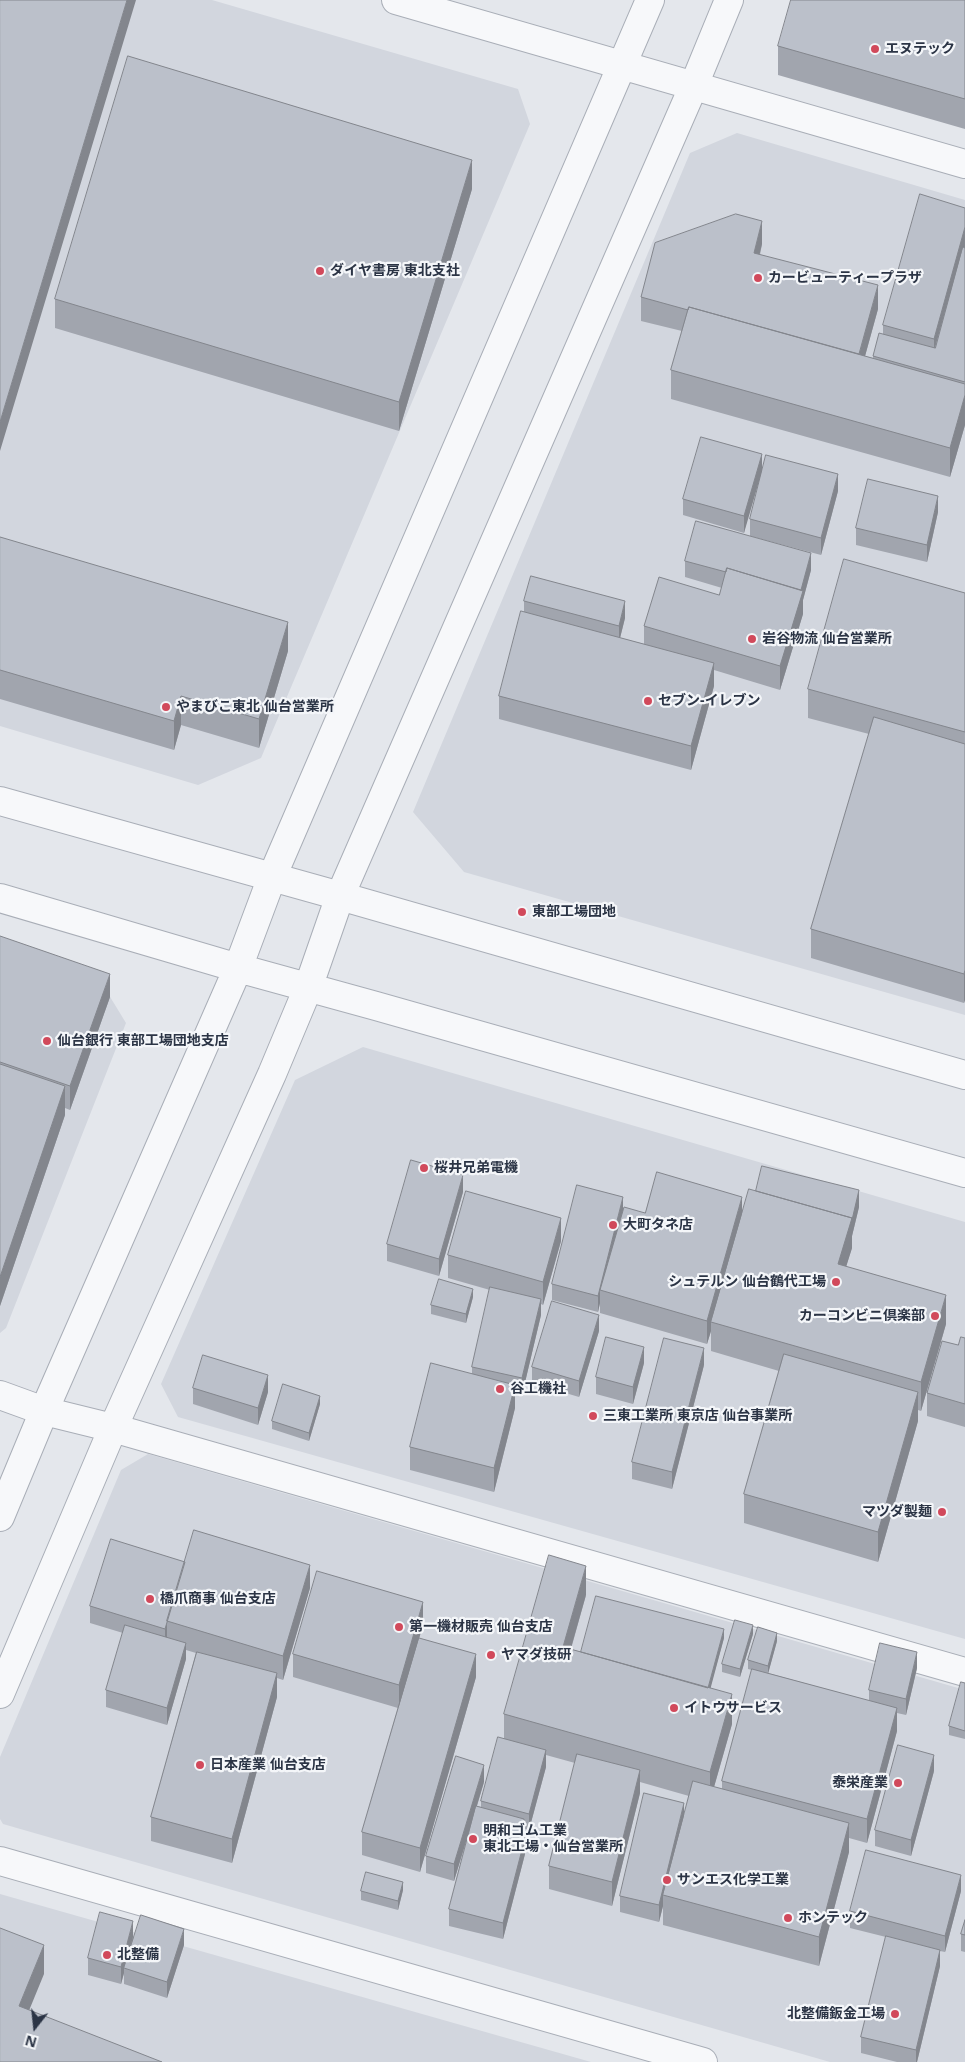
<!DOCTYPE html>
<html>
<head>
<meta charset="utf-8">
<style>
  body { margin:0 }
  #map { position:relative; width:965px; height:2062px; overflow:hidden; background:#e4e7ec; font-family:"Open Sans",sans-serif }
  canvas { display:block }
  .north { position:absolute; left:10px; top:2002px; width:50px; height:50px; -webkit-text-stroke:4px #f4f6f9; paint-order:stroke; rotate:196deg; font-size:14px; font-weight:700; line-height:20px; text-align:center; color:#2b3445 }
  .north::after { content:''; display:block; margin:auto; width:18px; height:22px; background:#2b3445; clip-path:polygon(50% 0,100% 100%,50% 72%,0 100%) }
</style>
</head>
<body>
<div id="map">
<canvas width="965" height="2062"></canvas>
<div class="north">N</div>
</div>
<script>
const g = document.querySelector('canvas').getContext('2d');
g.lineJoin = 'round';
function fillPath(path, color) { g.fillStyle = color; g.fill(path, 'evenodd'); }
function trace(path, color, width, dash) { g.strokeStyle = color; g.lineWidth = width; g.lineCap = dash ? 'butt' : 'round'; g.setLineDash(dash || []); g.stroke(path); }
function drawText(font, color, halo, rows, align = 'center') {
  g.font = font + ' "Open Sans","Noto Sans JP",sans-serif'; g.lineWidth = 4.5; g.setLineDash([]); g.textBaseline = 'middle'; g.strokeStyle = halo; g.fillStyle = color; for (const [text, x, y, turn = 0] of rows) {
    g.save(); g.translate(x, y); g.rotate((+turn || 0) * Math.PI / 180); g.textAlign = isNaN(turn) ? turn : align; if (halo) g.strokeText(text, 0, 0); g.fillText(text, 0, 0); g.restore();
  }
}
const built = new Path2D(`
  M0,0H212L518,89L530,124L261,758L198,785L0,726Z
  M737,133L965,200V1015L464,872L413,812L690,153Z
  M0,953L101,982L126,1023L6,1328L0,1333Z
  M363,1047L965,1222V1639L178,1417L161,1384L295,1080Z
  M148,1454L965,1690V2062H830L3,1824L0,1819V1757L121,1470Z
  M0,1894L591,2062H0Z`);
const minor = new Path2D(`
  M0,1395L44,1411L113,1428L965,1672`);
const tertiary = new Path2D(`
  M396,0L965,164
  M0,801L340,896L965,1075
  M0,898L238,968L376,1006L965,1173
  M0,1517L44,1411L238,968L272,877L650,0
  M0,1694L113,1428L272,1074L308,988L340,896L694,85L729,0
  M0,1861L703,2062`);
const wall = new Path2D(`
  M965,0V129L778,75V46Z
  M472,189L399,431L55,328V299Z
  M965,208V425L950,477L671,399V370L682,331L641,321V297L762,244L760,255L878,309L865,356L873,358V356L883,334V325Z
  M762,454L744,533L683,515V499Z
  M838,491L821,555L750,536V519Z
  M938,512L927,562L856,545V528Z
  M0,537L288,651L259,748L181,725L174,750L0,699Z
  M685,561L811,570L803,600V614L780,690L714,670V686L691,770L499,719V696L524,612V601L625,618L620,638L644,644V626L719,595L722,588L685,577Z
  M965,593V1000L964,1003L811,958V929L869,734L808,718V689Z
  M0,936L110,997L70,1110L65,1108V1115L0,1306Z
  M756,1191L859,1207L852,1236V1248L846,1266L946,1324L921,1411L918,1410V1421L878,1562L744,1523V1494L779,1371L711,1351V1331L707,1344L600,1313V1303L598,1312L552,1300V1284L623,1211L645,1213L742,1211Z
  M463,1192L439,1276L387,1261V1244Z
  M561,1241L543,1305L541,1304V1315L522,1395L515,1393V1408L494,1492L410,1470V1447L472,1374V1367L490,1290L448,1278V1255Z
  M473,1297L466,1323L431,1314V1305Z
  M599,1331L579,1397L532,1383V1367Z
  M965,1338V1427L927,1416V1393L958,1345Z
  M644,1363L633,1404L596,1394V1377Z
  M704,1365L672,1489L632,1479V1462Z
  M193,1388L268,1392L258,1425L193,1404Z
  M320,1404L309,1441L272,1429V1421Z
  M185,1562L310,1588L283,1680L277,1678V1697L232,1863L151,1841V1817L196,1653L186,1650V1659L167,1725L106,1707V1690L123,1633L90,1623V1606Z
  M586,1595L571,1649L581,1652L724,1638L710,1688L732,1724L714,1787L722,1789V1781L752,1670L748,1669V1660L777,1641L768,1673L869,1701V1690L917,1668L906,1715L897,1713V1731L867,1843L849,1838V1852L819,1966L663,1925V1906L659,1922L620,1912V1896L684,1817L689,1796L640,1782V1793L612,1906L549,1889V1866L575,1763L546,1755V1767L529,1830L525,1829V1854L503,1939L449,1926V1909L470,1829L454,1881L426,1873V1856L484,1782L477,1806L481,1807V1801L504,1739V1714Z
  M423,1625L419,1638L476,1677L420,1872L362,1855V1832L398,1708L293,1677V1654Z
  M753,1634L740,1677L722,1672V1664Z
  M965,1683V1739L949,1735V1726Z
  M934,1771L911,1856L875,1846V1830Z
  M403,1890L398,1910L361,1900V1891Z
  M961,1891L945,1952L940,1951V1966L917,2062H897L861,2053V2037L886,1937L850,1928V1911Z
  M965,1920V1952L961,1951V1934Z
  M133,1937L184,1945L167,1998L124,1984V1973L121,1984L88,1975V1958Z`);
const shadedWall = new Path2D(`
  M127,0H136L0,451V422Z
  M472,160V189L399,431V402Z
  M762,221V244L754,277V253Z
  M965,227V250L934,362V339Z
  M878,285V309L859,378V355Z
  M965,395V425L950,477V448Z
  M762,454V471L744,533V516Z
  M838,474V491L821,555V538Z
  M938,496V512L927,562V545Z
  M811,553V570L803,600V614L780,690V666Z
  M625,601V618L619,642V626Z
  M288,622V651L259,748V719Z
  M714,663V686L691,770V746Z
  M181,696V725L174,750V721Z
  M965,970V1000L964,1003V974Z
  M110,974V997L70,1110V1086Z
  M65,1086V1115L0,1306V1277Z
  M463,1175V1192L439,1276V1259Z
  M859,1190V1207L852,1236V1248L838,1293V1264Z
  M623,1197V1213L600,1290V1303L598,1312V1296Z
  M742,1197V1220L711,1322V1331L707,1344V1321Z
  M561,1218V1241L543,1305V1282Z
  M473,1289V1297L466,1323V1314Z
  M946,1295V1324L921,1411V1382Z
  M541,1299V1315L522,1395V1378Z
  M599,1315V1331L579,1397V1381Z
  M644,1347V1363L633,1404V1387Z
  M704,1348V1365L672,1489V1472Z
  M268,1375V1392L258,1425V1408Z
  M515,1385V1408L494,1492V1468Z
  M918,1392V1421L878,1562V1532Z
  M320,1396V1404L309,1441V1433Z
  M310,1565V1588L283,1680V1656Z
  M586,1566V1595L563,1676V1647Z
  M423,1602V1625L399,1708V1685Z
  M167,1622V1638L165,1646V1629Z
  M753,1625V1634L740,1677V1669Z
  M724,1629V1638L705,1709V1700Z
  M777,1633V1641L768,1674V1666Z
  M186,1643V1659L167,1725V1708Z
  M917,1652V1668L906,1715V1699Z
  M476,1654V1677L420,1872V1848Z
  M277,1673V1697L232,1863V1839Z
  M732,1694V1724L710,1801V1772Z
  M897,1708V1731L867,1843V1819Z
  M546,1750V1767L529,1830V1814Z
  M934,1755V1771L911,1856V1840Z
  M484,1765V1782L454,1881V1864Z
  M640,1770V1793L612,1906V1882Z
  M684,1803V1820L663,1895V1906L659,1922V1905Z
  M849,1823V1852L819,1966V1937Z
  M525,1838V1854L503,1939V1923Z
  M961,1875V1891L945,1952V1936Z
  M403,1882V1890L398,1910V1901Z
  M133,1921V1937L124,1968V1973L121,1984V1967Z
  M184,1929V1945L167,1998V1982Z
  M44,1945V1974L19,2035V2006Z
  M940,1950V1966L917,2062H916V2050Z`);
const building = new Path2D(`
  M0,0H127L0,422Z
  M791,0H965V99L778,46Z
  M128,56L472,160L399,402L55,299Z
  M920,194L965,208V227L934,339L883,325Z
  M736,214L762,221L754,253L878,285L859,354L689,307L688,310L641,297L655,243Z
  M963,247L965,248V382L873,356L879,333L935,348Z
  M689,307L965,384V395L950,448L671,370Z
  M701,437L762,454L744,516L683,499Z
  M766,455L838,474L821,538L750,519Z
  M868,479L938,496L927,545L856,528Z
  M696,521L811,553L801,590L727,568L726,572L685,561Z
  M0,537L288,622L259,719L181,696L174,721L0,670Z
  M844,559L965,593V732L808,689Z
  M727,568L803,591L780,666L644,626L659,577L719,595Z
  M531,576L625,601L619,626L524,601Z
  M521,611L714,663L691,746L499,696Z
  M874,717L965,744V970L964,974L811,929Z
  M0,936L110,974L70,1086L0,1062Z
  M0,1064L65,1086L0,1277Z
  M411,1160L463,1175L439,1259L387,1244Z
  M762,1166L859,1190L852,1220V1218L756,1191Z
  M657,1172L742,1197L707,1321L600,1290L624,1207L645,1213Z
  M577,1185L623,1197L598,1296L552,1284Z
  M749,1189L852,1218L838,1264L946,1295L921,1382L711,1322Z
  M466,1191L561,1218L543,1282L448,1255Z
  M439,1279L473,1289L466,1314L431,1305Z
  M490,1287L541,1299L522,1378L472,1367Z
  M552,1301L599,1315L579,1381L532,1367Z
  M606,1337L644,1347L633,1387L596,1377Z
  M961,1337L965,1338V1404L927,1393L942,1341L958,1345Z
  M664,1338L704,1348L672,1472L632,1462Z
  M784,1354L918,1392L878,1532L744,1494Z
  M203,1355L268,1375L258,1408L193,1388Z
  M431,1363L515,1385L494,1468L410,1447Z
  M283,1384L320,1396L309,1433L272,1421Z
  M194,1530L310,1565L283,1656L167,1621Z
  M111,1539L185,1562L165,1629L90,1606Z
  M549,1555L586,1566L563,1647L732,1694L710,1772L504,1714Z
  M317,1571L423,1602L399,1685L293,1654Z
  M596,1596L724,1629L708,1688L581,1652Z
  M735,1620L753,1625L740,1669L722,1664Z
  M125,1625L186,1643L167,1708L106,1690Z
  M758,1627L777,1633L768,1666L748,1660Z
  M419,1638L476,1654L420,1848L362,1832Z
  M880,1643L917,1652L906,1699L869,1690Z
  M197,1652L277,1673L232,1839L151,1817Z
  M752,1669L897,1708L867,1819L722,1781Z
  M961,1682L965,1683V1731L949,1726Z
  M498,1737L546,1750L529,1814L481,1801Z
  M898,1745L934,1755L911,1840L875,1830Z
  M577,1754L640,1770L612,1882L549,1866Z
  M456,1756L484,1765L454,1864L426,1856Z
  M693,1781L849,1823L819,1937L663,1895Z
  M644,1793L684,1803L659,1905L620,1896Z
  M476,1806L524,1819L525,1838L503,1923L449,1909Z
  M866,1850L961,1875L945,1936L850,1911Z
  M366,1872L403,1882L398,1901L361,1891Z
  M100,1912L133,1921L121,1967L88,1958Z
  M141,1915L184,1929L167,1982L124,1968Z
  M965,1920V1935L961,1934Z
  M0,1928L44,1945L19,2006L162,2062H0Z
  M886,1936L940,1950L916,2050L861,2037Z`);
const markers = [
  [875,49,5,"#d1495b"],
  [320,271,5,"#d1495b"],
  [758,278,5,"#d1495b"],
  [752,639,5,"#d1495b"],
  [648,701,5,"#d1495b"],
  [166,707,5,"#d1495b"],
  [522,912,5,"#d1495b"],
  [47,1041,5,"#d1495b"],
  [424,1168,5,"#d1495b"],
  [613,1225,5,"#d1495b"],
  [836,1282,5,"#d1495b"],
  [935,1316,5,"#d1495b"],
  [500,1389,5,"#d1495b"],
  [593,1416,5,"#d1495b"],
  [942,1512,5,"#d1495b"],
  [150,1599,5,"#d1495b"],
  [399,1627,5,"#d1495b"],
  [491,1655,5,"#d1495b"],
  [674,1708,5,"#d1495b"],
  [200,1765,5,"#d1495b"],
  [898,1783,5,"#d1495b"],
  [473,1839,5,"#d1495b"],
  [667,1880,5,"#d1495b"],
  [788,1918,5,"#d1495b"],
  [107,1955,5,"#d1495b"],
  [895,2014,5,"#d1495b"]
];
const poiNames = [
  ["エヌテック",885,49],
  ["ダイヤ書房 東北支社",330,271],
  ["カービューティープラザ",768,278],
  ["岩谷物流 仙台営業所",762,639],
  ["セブン-イレブン",658,701],
  ["やまびこ東北 仙台営業所",176,707],
  ["東部工場団地",532,912],
  ["仙台銀行 東部工場団地支店",57,1041],
  ["桜井兄弟電機",434,1168],
  ["大町タネ店",623,1225],
  ["シュテルン 仙台鶴代工場",826,1282,"right"],
  ["カーコンビニ倶楽部",925,1316,"right"],
  ["谷工機社",510,1389],
  ["三東工業所 東京店 仙台事業所",603,1416],
  ["マツダ製麺",932,1512,"right"],
  ["橋爪商事 仙台支店",160,1599],
  ["第一機材販売 仙台支店",409,1627],
  ["ヤマダ技研",501,1655],
  ["イトウサービス",684,1708],
  ["日本産業 仙台支店",210,1765],
  ["泰栄産業",888,1783,"right"],
  ["明和ゴム工業",483,1831],
  ["東北工場・仙台営業所",483,1847],
  ["サンエス化学工業",677,1880],
  ["ホンテック",798,1918],
  ["北整備",117,1955],
  ["北整備鈑金工場",885,2014,"right"]
];
fillPath(built, '#d2d6de');
trace(minor, '#a9aeb7', 30);
trace(tertiary, '#a9aeb7', 30);
trace(minor, '#f7f8fa', 28);
trace(tertiary, '#f7f8fa', 28);
fillPath(wall, '#a1a5ae');
fillPath(shadedWall, '#83868d');
fillPath(building, '#bbc0ca');
trace(building, '#83868d', 1);
for (const [x, y, r, color] of markers) { const dot = new Path2D(); dot.arc(x, y, r, 0, 2 * Math.PI); g.fillStyle = color; g.fill(dot); trace(dot, '#f4f6f9', 2); }
drawText('bold 14px', '#2b3445', '#f4f6f9', poiNames, 'left');
</script>
</body>
</html>
